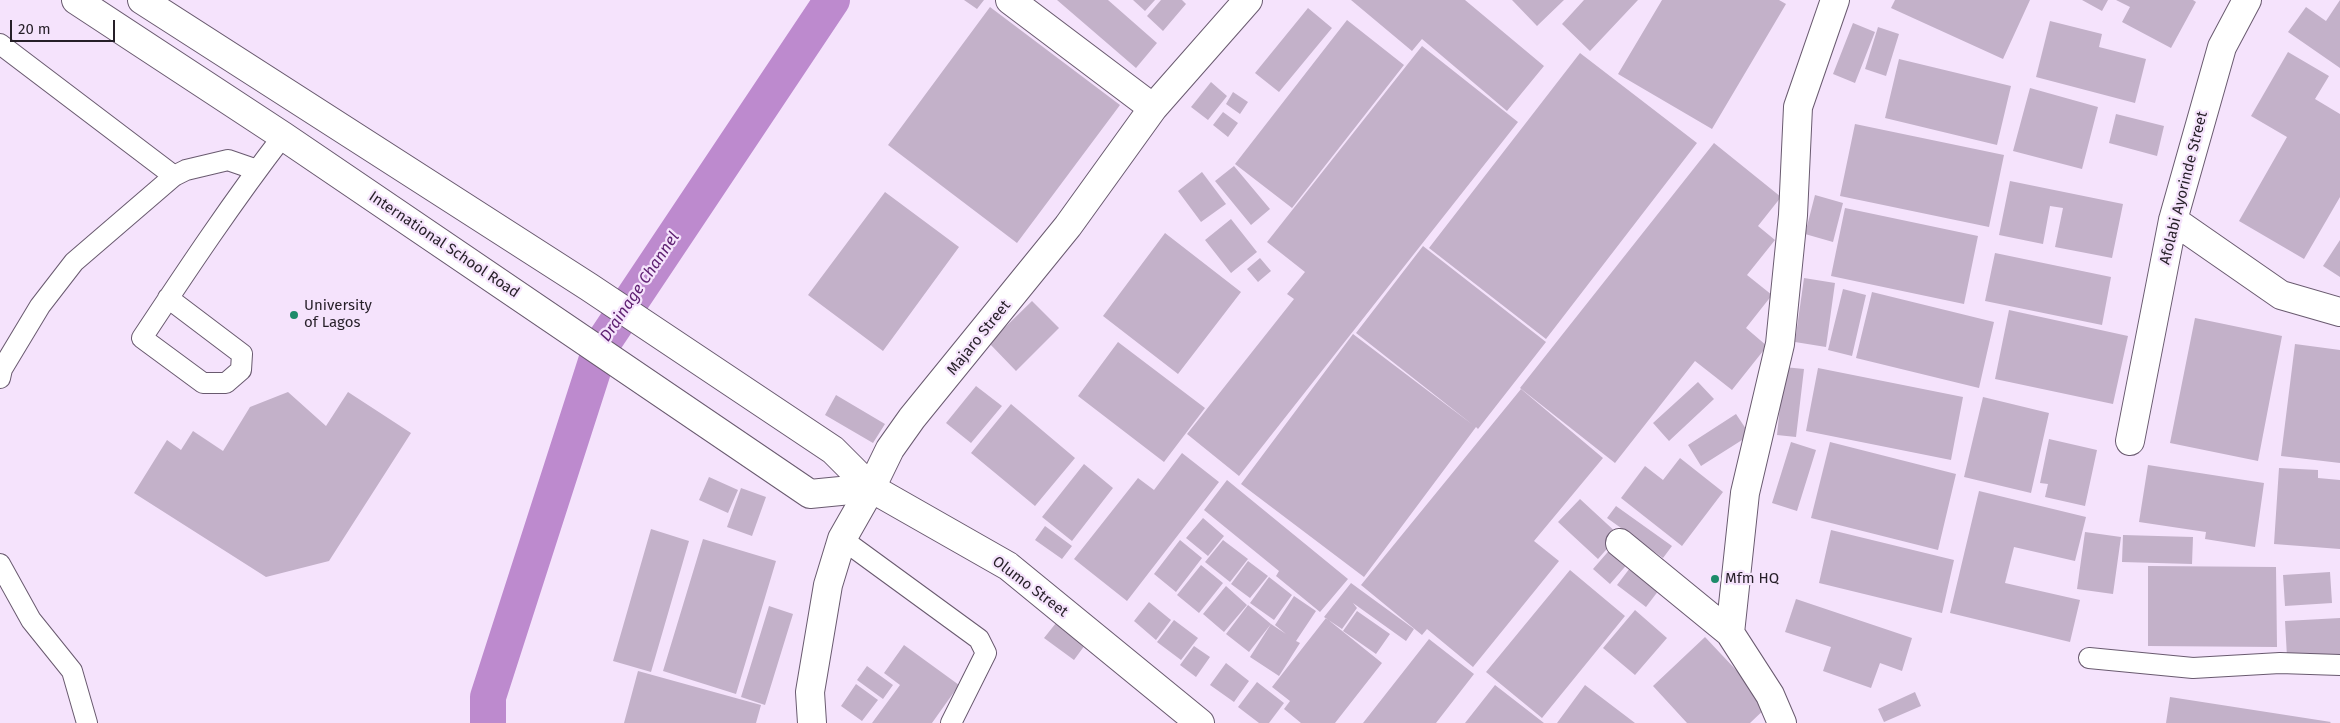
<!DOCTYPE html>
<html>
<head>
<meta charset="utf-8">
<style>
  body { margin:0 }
  #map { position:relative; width:2340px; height:723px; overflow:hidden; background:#f5e3fc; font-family:"Fira Sans",sans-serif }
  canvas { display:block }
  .scale { position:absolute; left:10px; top:20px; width:105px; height:22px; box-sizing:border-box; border:2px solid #261f28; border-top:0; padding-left:6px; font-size:15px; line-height:18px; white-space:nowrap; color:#261f28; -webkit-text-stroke:4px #f5e3fc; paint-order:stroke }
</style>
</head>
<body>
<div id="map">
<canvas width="2340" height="723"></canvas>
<div class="scale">20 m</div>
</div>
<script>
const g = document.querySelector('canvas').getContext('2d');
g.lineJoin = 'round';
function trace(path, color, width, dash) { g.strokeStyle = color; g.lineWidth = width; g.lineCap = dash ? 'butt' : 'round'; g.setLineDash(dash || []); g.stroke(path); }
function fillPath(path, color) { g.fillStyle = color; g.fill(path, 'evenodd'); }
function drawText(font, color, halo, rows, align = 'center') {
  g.font = font + ' "Fira Sans",sans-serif'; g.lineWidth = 4.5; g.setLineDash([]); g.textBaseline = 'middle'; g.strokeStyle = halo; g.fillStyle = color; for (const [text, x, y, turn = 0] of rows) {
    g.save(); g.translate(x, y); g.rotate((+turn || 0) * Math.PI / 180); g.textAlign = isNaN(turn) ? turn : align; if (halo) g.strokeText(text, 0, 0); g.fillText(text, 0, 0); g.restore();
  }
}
const canal = new Path2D(`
  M488,723V697L601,346L832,0`);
const building = new Path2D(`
  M964,0H984L977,9Z
  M1057,0H1108L1157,43L1136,68Z
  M1133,0H1155L1145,11Z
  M1161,0H1182L1186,4L1163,31L1147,16Z
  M1351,0H1465L1544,66L1507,111L1422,39L1412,51Z
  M1512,0H1564L1537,26Z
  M1584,0H1638L1590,51L1562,24Z
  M1662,0H1779L1786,4L1712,129L1618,74Z
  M1895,0H2030L2003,59L1891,8Z
  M2082,0H2108L2102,11Z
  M2116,0H2193L2196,2L2171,48L2122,22L2130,7Z
  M2340,0V68L2288,32L2306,7L2326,21Z
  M990,7L1120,105L1017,243L888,145Z
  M1308,8L1332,28L1279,92L1255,73Z
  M1347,20L1404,65L1292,208L1235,164Z
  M2050,21L2102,34L2099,47L2146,59L2135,103L2036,77Z
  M1853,23L1875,32L1855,83L1833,74Z
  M1878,27L1899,34L1886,76L1865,69Z
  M1422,46L1518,122L1239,476L1187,434L1294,299L1287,294L1305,272L1267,242Z
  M2288,52L2329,76L2315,99L2340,114V197L2304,259L2239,221L2287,137L2251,116Z
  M1580,53L1697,143L1546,339L1429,248Z
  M1899,59L2011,86L1997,145L1885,118Z
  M1211,82L1227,96L1208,120L1191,107Z
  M2030,88L2098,107L2082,169L2013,151Z
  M1233,92L1248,102L1240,114L1226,104Z
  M1223,112L1238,123L1228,137L1213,125Z
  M2116,114L2164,126L2157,156L2109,143Z
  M1855,124L2004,155L1989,227L1840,196Z
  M1714,143L1781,197L1758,226L1775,240L1747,275L1772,295L1746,328L1767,346L1732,390L1695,361L1615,463L1520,388Z
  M1234,166L1270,209L1251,225L1215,181Z
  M1202,172L1226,204L1201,222L1178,191Z
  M2010,181L2123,204L2112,258L2055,247L2063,208L2050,206L2043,244L1999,235Z
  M885,192L959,247L883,351L808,295Z
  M1815,195L1843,203L1833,242L1805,234Z
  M1845,208L1978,236L1964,304L1831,276Z
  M1231,219L1257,252L1231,273L1205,240Z
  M1165,233L1241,292L1178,374L1103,316Z
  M2340,240V277L2323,266Z
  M1423,246L1546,342L1478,429L1476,427L1364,577L1241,484L1353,334L1473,425L1356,333Z
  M1995,253L2111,277L2102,325L1985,301Z
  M1260,258L1271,271L1258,282L1247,269Z
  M1804,278L1835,283L1826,347L1795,342Z
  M1843,289L1866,295L1852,356L1828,350Z
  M1872,292L1994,322L1979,388L1856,358Z
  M1032,301L1059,328L1016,371L989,343Z
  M2009,310L2128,336L2113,404L1995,379Z
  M2195,318L2282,336L2258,461L2170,443Z
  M1118,342L1205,408L1164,462L1078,396Z
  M2295,344L2340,350V463L2281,456Z
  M1784,367L1804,369L1796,437L1777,435Z
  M1818,368L1963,397L1951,460L1806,431Z
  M1698,382L1714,399L1669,441L1653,423Z
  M976,386L1002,406L971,443L946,423Z
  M1521,389L1603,458L1534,541L1559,561L1473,667L1427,629L1422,635L1361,585Z
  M288,392L326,426L348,392L411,433L329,561L266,577L134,493L167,440L181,450L193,431L223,451L250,407Z
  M836,395L885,424L873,443L825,415Z
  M1983,397L2049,413L2031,493L1964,477Z
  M1011,404L1075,458L1035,506L971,453Z
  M1736,414L1750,435L1701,466L1688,445Z
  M2049,439L2097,450L2085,506L2045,497L2048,484L2040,483Z
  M1791,442L1816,450L1797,511L1772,503Z
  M1830,442L1956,474L1938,550L1811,518Z
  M1182,453L1219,482L1127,601L1074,559L1138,478L1154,490Z
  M1680,458L1723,492L1682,546L1621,498L1645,466L1663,480Z
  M1084,464L1113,488L1072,541L1042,517Z
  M2148,465L2264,483L2255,547L2205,539L2206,532L2139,522Z
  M2279,468L2318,470V478L2340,480V549L2274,544Z
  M709,477L738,490L728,513L699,500Z
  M1227,480L1348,579L1320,612L1276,576L1279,571L1204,510Z
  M741,488L766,497L752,536L727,527Z
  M1979,491L2086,517L2075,561L2014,547L2005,583L2080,600L2070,642L1950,613Z
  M1580,499L1619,535L1598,559L1558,522Z
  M1616,506L1672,546L1663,558L1607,518Z
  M1203,518L1224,536L1208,556L1186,538Z
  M1045,526L1072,546L1062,559L1035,540Z
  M651,529L689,541L651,672L613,661Z
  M1831,530L1954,560L1942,613L1819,583Z
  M2085,532L2121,537L2113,594L2077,589Z
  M2123,535L2193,537L2192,564L2122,562Z
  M703,539L776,561L736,694L663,671Z
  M1180,540L1202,558L1176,592L1154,574Z
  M1223,540L1248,559L1230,582L1205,562Z
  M1613,546L1630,561L1610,584L1593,569Z
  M1248,561L1268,576L1250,598L1231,584Z
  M1633,564L1662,586L1646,607L1617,585Z
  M1201,565L1223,583L1199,613L1177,595Z
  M2148,566L2276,567L2277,647L2148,646Z
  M1570,570L1625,616L1542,718L1486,672Z
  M2330,572L2332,603L2285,606L2283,575Z
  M1269,577L1292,595L1274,620L1250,603Z
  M1351,583L1414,629L1406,641L1353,603L1357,608L1342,629L1324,617Z
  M1226,586L1247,605L1224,632L1203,614Z
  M1294,596L1316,611L1296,641L1300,643L1279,676L1250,657L1271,624L1286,634L1275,625Z
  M1796,599L1912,638L1902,671L1880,663L1871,688L1823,671L1831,647L1785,632Z
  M1149,602L1171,620L1156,640L1134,621Z
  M1248,605L1271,624L1249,652L1226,634Z
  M769,606L793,614L765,705L741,697Z
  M1635,610L1667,638L1635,675L1603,648Z
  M1357,611L1390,634L1376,654L1343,631Z
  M1326,618L1382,663L1335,723H1301L1284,709L1290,701L1272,687Z
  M2340,618V654L2287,657L2285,621Z
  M1174,620L1198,638L1181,660L1157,642Z
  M1056,623L1085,645L1074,660L1044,638Z
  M1705,637L1769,705L1750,723H1687L1653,686Z
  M1429,639L1474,674L1436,723H1363Z
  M904,645L959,685L932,723H872L900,685L884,673Z
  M1194,646L1210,657L1196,677L1180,665Z
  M1226,663L1249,681L1234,702L1210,685Z
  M867,666L893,685L883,699L857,680Z
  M638,671L761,705L756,723H624Z
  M1257,682L1284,703L1269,723H1259L1238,707Z
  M856,684L878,700L862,721L841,706Z
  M1495,685L1544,723H1465Z
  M1585,685L1635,723H1557Z
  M1915,692L1921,706L1884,722L1878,709Z
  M2170,697L2331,722L2330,723H2166Z`);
const service = new Path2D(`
  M0,44L174,176
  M168,298L242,354L241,370L226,383H203L142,338C187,270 233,201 283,136
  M0,378L2,369L40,306L74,262L174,176L186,170L228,160L257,170
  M842,539L979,639L986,653L951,723
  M0,564L31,620L72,671L87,723
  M2089,658L2193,668L2280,663L2340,665`);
const minor = new Path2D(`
  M1010,0L1153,108
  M2173,220L2281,295L2340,312
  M2130,441L2173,220L2222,47L2247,0
  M1620,543L1730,633L1770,695L1782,723
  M1730,633L1745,493L1780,344L1793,215L1798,107L1835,0
  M812,723L810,692L828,585L842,539L871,488L890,449L912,418L1068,226L1153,108L1248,0`);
const tertiary = new Path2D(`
  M76,0L283,136L810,494L871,488
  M142,0L589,287L833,450L871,488L1008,566L1200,723`);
const markers = [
  [294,315,5,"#1d8b6a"],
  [1715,579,5,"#1d8b6a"]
];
const streetNames = [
  ["Afolabi Ayorinde Street",2184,188,-76],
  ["International School Road",444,245,34],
  ["Majaro Street",979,338,-51],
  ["Olumo Street",1030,587,37]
];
const poiNames = [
  ["University",304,306],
  ["of Lagos",304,323],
  ["Mfm HQ",1725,579]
];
const waterNames = [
  ["Drainage Channel",640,287,-56]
];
trace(canal, '#bd8ace', 36);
fillPath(building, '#c3b1c9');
trace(service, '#695a6f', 22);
trace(minor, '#695a6f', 30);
trace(tertiary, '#695a6f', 30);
trace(service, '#fff', 20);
trace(minor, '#fff', 28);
trace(tertiary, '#fff', 28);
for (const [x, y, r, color] of markers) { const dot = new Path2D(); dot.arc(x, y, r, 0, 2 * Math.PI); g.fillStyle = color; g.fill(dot); trace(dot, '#f5e3fc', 2); }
drawText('15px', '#261f28', '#f5e3fc', streetNames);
drawText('15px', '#261f28', '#f5e3fc', poiNames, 'left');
drawText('italic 16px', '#5f2172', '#f5e3fc', waterNames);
</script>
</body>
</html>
